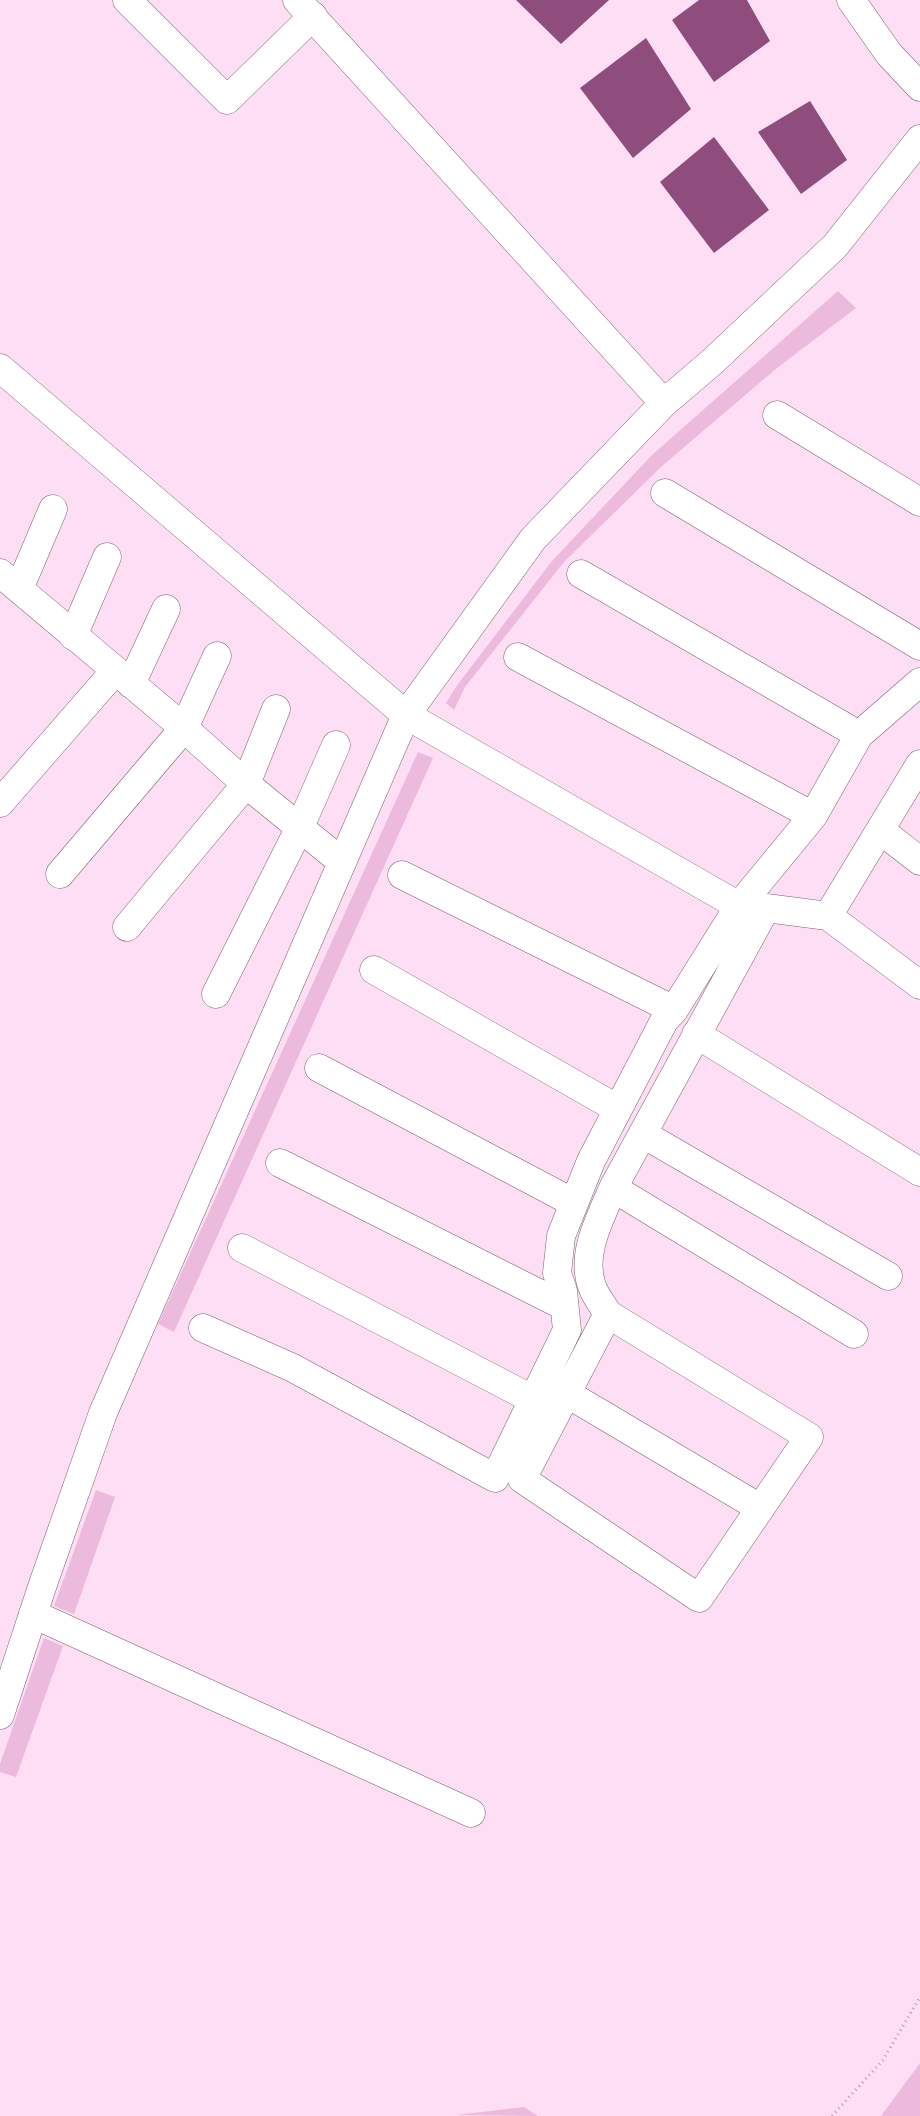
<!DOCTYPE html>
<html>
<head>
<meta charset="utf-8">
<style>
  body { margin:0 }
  canvas { display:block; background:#fedef4 }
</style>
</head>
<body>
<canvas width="920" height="2116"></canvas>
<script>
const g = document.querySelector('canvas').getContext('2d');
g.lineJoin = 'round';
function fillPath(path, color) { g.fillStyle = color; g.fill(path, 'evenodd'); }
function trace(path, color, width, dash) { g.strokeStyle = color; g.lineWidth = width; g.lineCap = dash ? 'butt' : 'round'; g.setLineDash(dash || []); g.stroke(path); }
const green = new Path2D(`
  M838,291L856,308L777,368L662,466L564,562L465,687L454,710L446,703L458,684L552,561L652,455Z
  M418,752L433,758L174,1332L158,1324Z
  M96,1490L115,1497L74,1614L54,1606Z
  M44,1638L63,1646L16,1777L0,1772V1764Z
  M920,2063V2116H881Z
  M524,2107L538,2116L456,2115Z`);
const building = new Path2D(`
  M516,0H609L561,44Z
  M699,0H747L770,41L714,82L672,20Z
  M646,38L691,109L633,158L580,88Z
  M810,101L847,160L801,194L758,132Z
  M714,137L769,210L714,253L660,182Z`);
const path = new Path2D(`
  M832,2116L883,2060L920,1997`);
const street = new Path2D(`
  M127,0L227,100L313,16
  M297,0L664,403
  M851,0L889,54L920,87
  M0,368L406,715L739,906
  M777,415L920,502
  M665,493L920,646
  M0,573L184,728L246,784L342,862
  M581,574L859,735
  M19,589L53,509
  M73,636L107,557
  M518,657L813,816
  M131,684L166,609
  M0,803L115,671
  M880,830L920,861
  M60,874L184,728L217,656
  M402,875L674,1010
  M828,916L920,985
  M127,927L246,784L276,709
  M374,970L618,1109
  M216,994L300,827L336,745
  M696,1034L920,1172
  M319,1068L574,1203
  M643,1134L888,1276
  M280,1163L564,1306
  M613,1188L854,1334
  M242,1248L534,1400
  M608,1314L809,1437L699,1598L522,1479L608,1314C603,1305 595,1296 592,1286C580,1254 601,1217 613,1188L766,908L828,916L920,764
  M203,1328L293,1368L495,1478L567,1330L563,1291L557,1273L561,1236L591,1161L664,1021L674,1010L739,906L813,816L859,735L920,682
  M566,1393L760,1508
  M33,1614L471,1813`);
const secondary = new Path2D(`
  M0,1715L43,1584L103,1413L406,715L533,539L664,403L712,362L835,246L920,139`);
fillPath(green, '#ecbadd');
fillPath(building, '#8e4d7d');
trace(street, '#7b6073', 29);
trace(secondary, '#7b6073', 29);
trace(path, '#b59cad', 3, [1, 4]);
trace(street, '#fff', 28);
trace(secondary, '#fff', 28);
</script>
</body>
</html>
